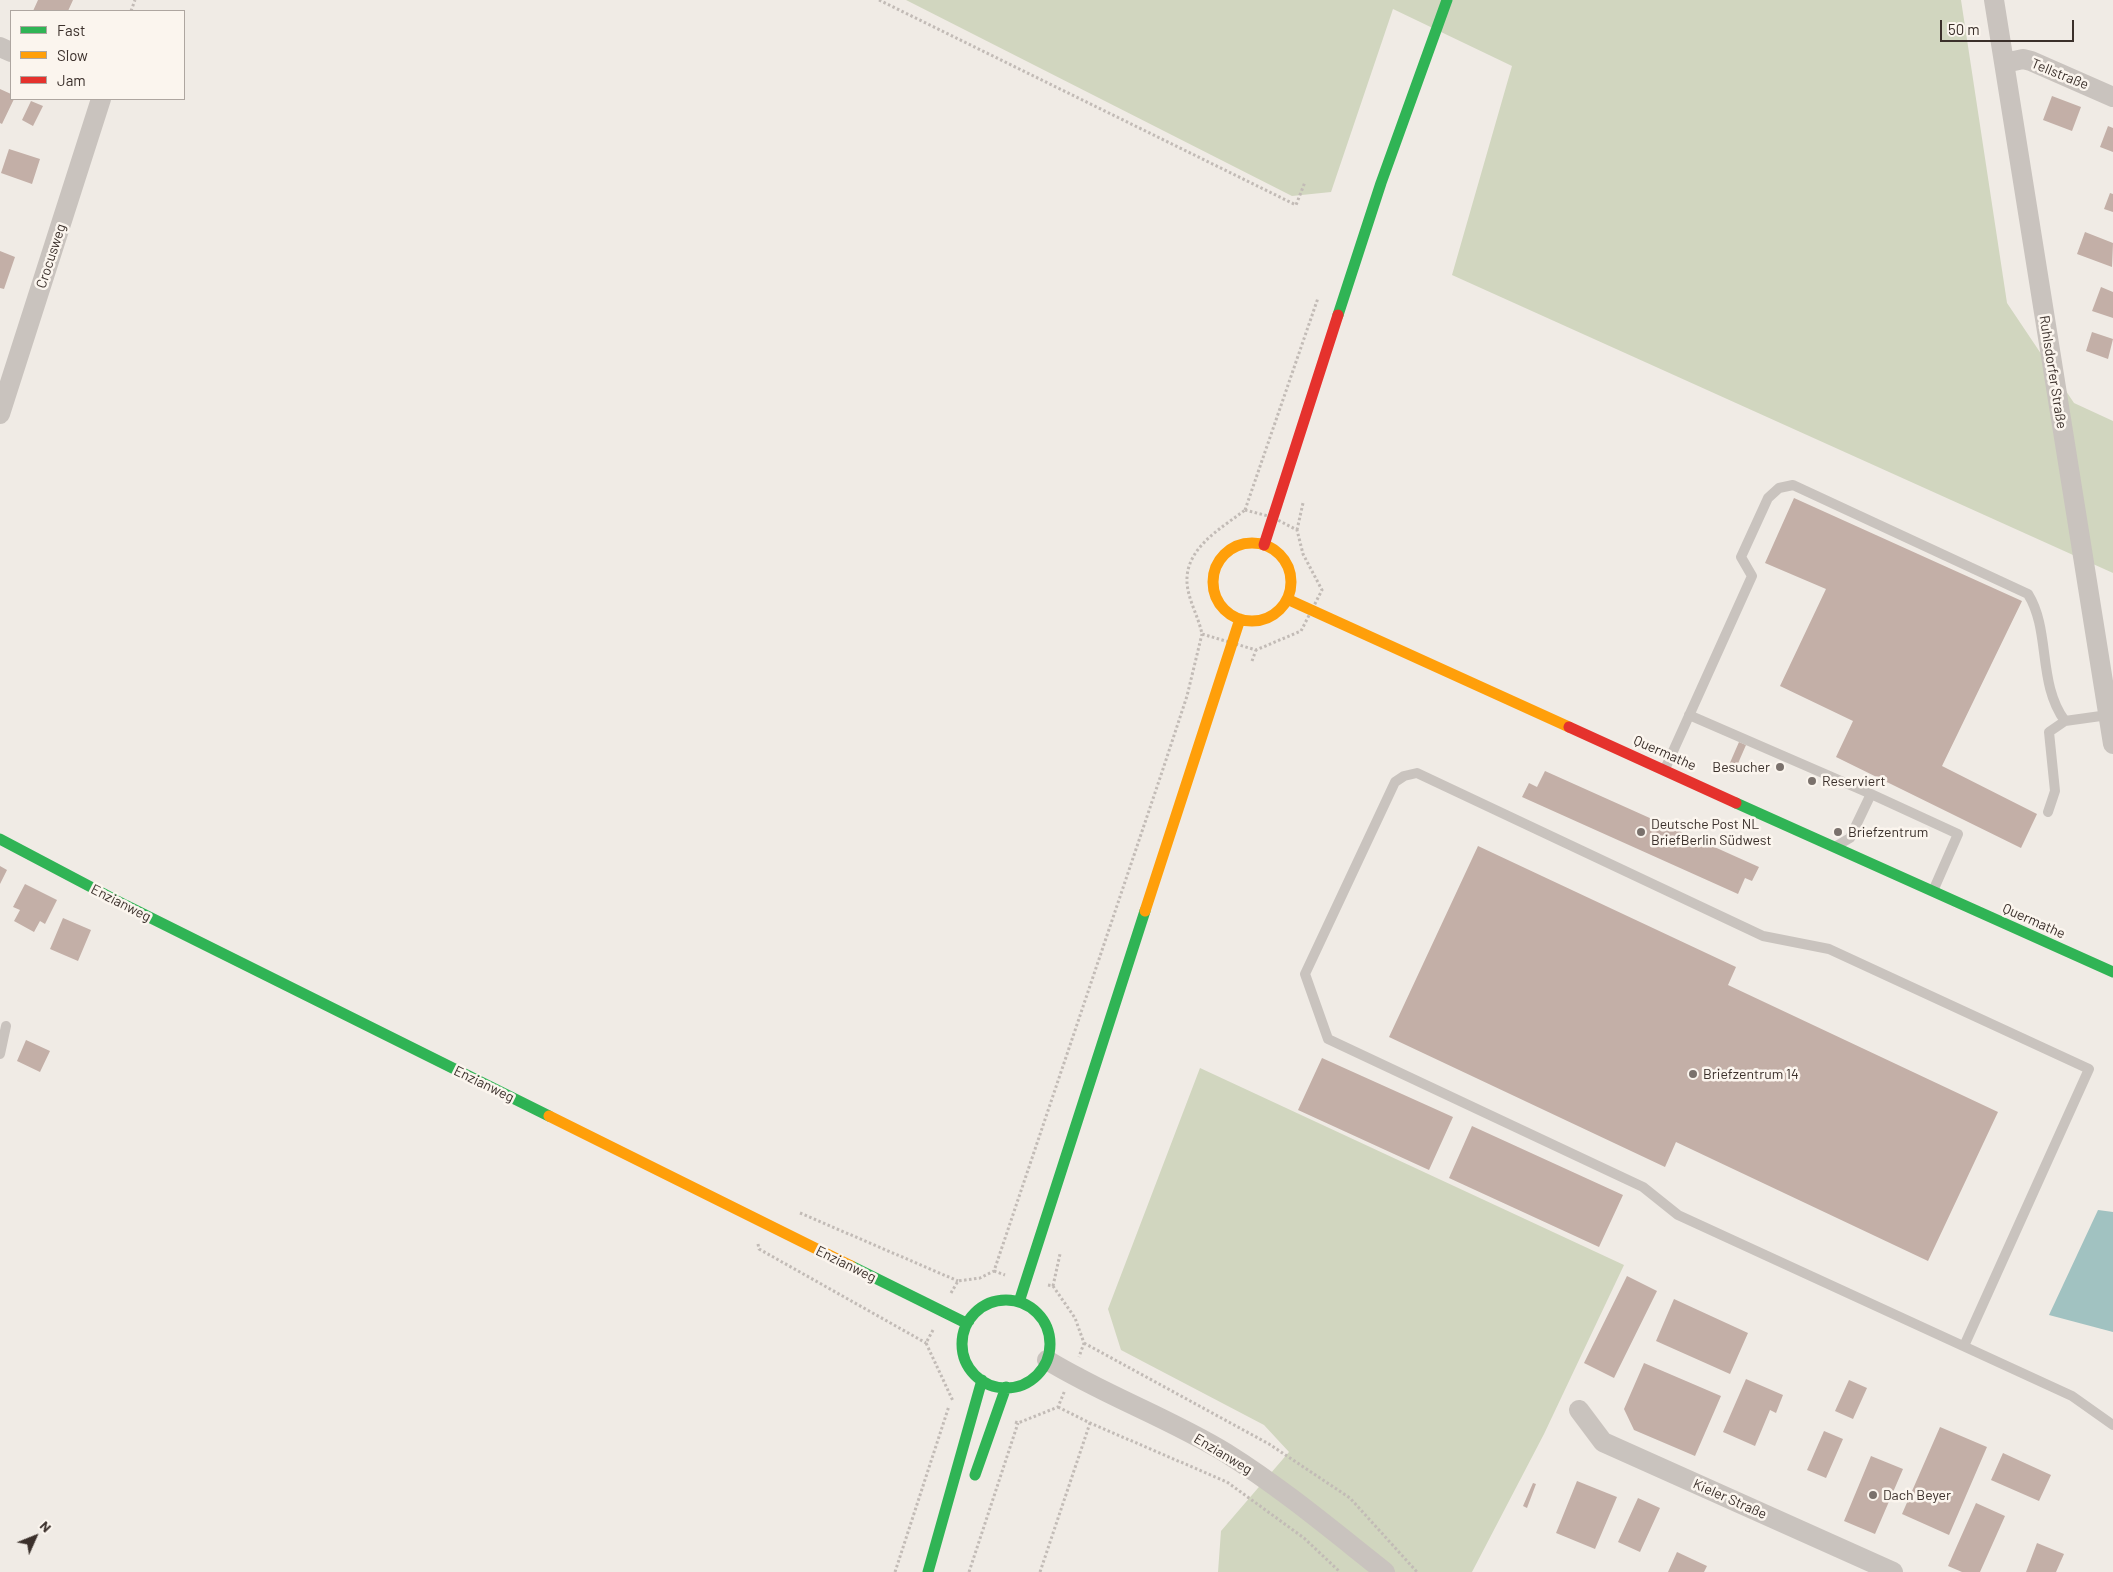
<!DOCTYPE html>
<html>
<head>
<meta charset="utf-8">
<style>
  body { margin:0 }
  #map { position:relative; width:2113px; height:1572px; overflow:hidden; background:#f0ebe5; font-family:Barlow,sans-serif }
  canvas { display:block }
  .legend { position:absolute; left:10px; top:10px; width:175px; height:90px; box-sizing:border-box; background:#fbf5ee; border:1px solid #aea6a0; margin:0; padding:6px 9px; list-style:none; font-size:15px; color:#3b302b }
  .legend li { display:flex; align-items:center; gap:10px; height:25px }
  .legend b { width:25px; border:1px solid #aea6a0 }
  .north { position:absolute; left:10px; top:1512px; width:50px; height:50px; -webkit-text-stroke:4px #fbf5ee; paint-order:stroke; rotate:46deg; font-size:14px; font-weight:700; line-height:20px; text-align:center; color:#3b302b }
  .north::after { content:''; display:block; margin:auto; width:18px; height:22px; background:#3b302b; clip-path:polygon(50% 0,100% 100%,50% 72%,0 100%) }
  .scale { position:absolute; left:1940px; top:20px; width:134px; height:22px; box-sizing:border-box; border:2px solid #3b302b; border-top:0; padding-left:6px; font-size:15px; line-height:18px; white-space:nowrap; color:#3b302b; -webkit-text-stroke:4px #fbf5ee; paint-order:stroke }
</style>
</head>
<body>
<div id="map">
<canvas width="2113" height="1572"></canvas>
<ul class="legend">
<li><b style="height:6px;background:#30b455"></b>Fast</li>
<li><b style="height:6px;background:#ff9f0a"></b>Slow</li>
<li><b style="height:6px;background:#e5322d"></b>Jam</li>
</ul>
<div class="north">N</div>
<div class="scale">50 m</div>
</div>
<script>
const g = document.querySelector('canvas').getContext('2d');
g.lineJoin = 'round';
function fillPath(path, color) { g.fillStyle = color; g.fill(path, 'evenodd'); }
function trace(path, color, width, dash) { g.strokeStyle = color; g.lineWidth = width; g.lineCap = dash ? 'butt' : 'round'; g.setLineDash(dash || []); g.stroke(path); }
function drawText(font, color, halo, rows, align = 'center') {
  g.font = font + ' Barlow,sans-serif'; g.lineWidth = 5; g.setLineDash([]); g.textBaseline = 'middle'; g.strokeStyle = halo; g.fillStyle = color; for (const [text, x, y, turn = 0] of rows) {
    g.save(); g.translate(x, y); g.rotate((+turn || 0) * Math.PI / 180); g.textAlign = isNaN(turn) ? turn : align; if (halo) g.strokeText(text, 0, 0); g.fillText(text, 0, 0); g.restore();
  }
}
const green = new Path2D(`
  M906,0H1961L2007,303L2074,403L2113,421V573L1452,275L1512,66L1393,9L1331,192L1292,196Z
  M1200,1068L1624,1265L1544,1434L1472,1572H1218L1221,1531L1289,1452L1264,1425L1121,1350L1108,1309Z`);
const water = new Path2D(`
  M2098,1210L2113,1212V1332L2049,1315Z`);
const building = new Path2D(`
  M38,0H73L68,11H33Z
  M0,89L11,94V99H14L2,124L0,123Z
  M2052,96L2081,107L2072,131L2043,120Z
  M31,101L43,106L33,126L22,120Z
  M2108,126L2113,128V152L2100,147Z
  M9,149L40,159L32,184L1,173Z
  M2110,193L2113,194V212L2104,209Z
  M2085,232L2113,243L2112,267L2077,254Z
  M0,251L15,257L4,289L0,288Z
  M2101,287L2113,292V318L2092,311Z
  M2092,332L2113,339L2108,359L2086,351Z
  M1794,498L2022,601L1942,766L2037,814L2021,848L1836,757L1853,721L1780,686L1826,589L1765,563Z
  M1739,742L1746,745L1736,768L1729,765Z
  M1545,771L1759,867L1752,881L1745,878L1738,894L1522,797L1529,783L1537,787Z
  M1478,846L1736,967L1728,985L1998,1112L1928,1261L1676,1142L1665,1167L1389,1037Z
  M0,866L7,870L0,884Z
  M25,884L57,900L45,924L40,921L34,932L14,921L20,910L13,907Z
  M63,918L91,930L78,961L50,949Z
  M26,1040L50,1051L40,1072L17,1061Z
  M1322,1058L1453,1117L1429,1170L1298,1110Z
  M1472,1126L1623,1195L1599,1247L1449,1178Z
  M1627,1276L1657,1291L1614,1378L1584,1363Z
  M1674,1299L1748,1333L1730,1374L1656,1341Z
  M1644,1363L1721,1396L1695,1456L1634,1430L1624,1409Z
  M1746,1379L1783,1395L1776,1413L1770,1410L1755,1446L1723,1432Z
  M1849,1380L1867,1388L1853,1419L1835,1411Z
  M1940,1427L1987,1447L1949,1535L1902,1514Z
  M1824,1431L1843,1439L1826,1478L1807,1470Z
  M2003,1453L2051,1475L2039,1501L1991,1480Z
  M1871,1456L1903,1469L1875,1534L1844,1521Z
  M1577,1481L1617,1497L1595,1549L1556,1533Z
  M1533,1483L1536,1484L1527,1508L1523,1506Z
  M1638,1498L1660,1508L1640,1552L1618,1542Z
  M1976,1503L2005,1516L1980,1572H1962L1948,1566Z
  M2037,1543L2064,1554L2056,1572H2026Z
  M1677,1552L1707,1566L1704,1572H1668Z`);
const path = new Path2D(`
  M879,0L1296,205L1305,182
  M131,11L135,0
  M1245,510L1318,298
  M1245,510L1272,517L1297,530L1303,554L1322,590L1301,631L1256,650L1202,634C1199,619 1191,605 1188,590C1180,551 1219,530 1245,510Z
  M1297,530L1303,503
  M1252,661L1256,650
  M800,1213L958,1281
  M758,1244L759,1249L926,1343
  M994,1271L1005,1275
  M1048,1285L1053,1286L1075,1318L1084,1343L1079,1357
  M1053,1286L1060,1254
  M951,1293L958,1281L980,1278L994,1271L1163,769L1187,696L1202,634
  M933,1330L926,1343L953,1401
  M1084,1343L1269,1444L1350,1498L1417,1572
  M1058,1407L1090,1423L1227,1482L1304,1538L1340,1572
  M1015,1422L1018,1423L1058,1407L1065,1390
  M895,1572L949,1406
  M969,1572L1018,1423
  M1040,1572L1090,1423`);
const lane = new Path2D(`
  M1689,715L1871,794L1850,838L1838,845
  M1665,769L1752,576L1741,557L1768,498L1779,488L1793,485L2028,594C2051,631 2037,683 2065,721L2108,715
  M1871,794L1958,834L1933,891
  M2048,812L2055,791L2049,732L2065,721
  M0,1054L6,1026
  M1964,1346L2089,1069L1829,949L1763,936L1417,773L1404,776L1395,782L1305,974L1328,1039L1643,1187L1678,1215L2072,1396L2113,1425`);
const street = new Path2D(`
  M1994,0L2113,744
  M0,47L11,52
  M2005,63L2023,59L2031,61L2113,97
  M0,414L101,99
  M1047,1360C1104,1395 1169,1418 1226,1453C1282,1488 1333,1531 1385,1572
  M1579,1410L1603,1442L1893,1572`);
const fast = new Path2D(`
  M1338,315L1381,183L1447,0
  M1736,803L2113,972
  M0,839L125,905L549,1116
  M851,1266L966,1323L969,1321
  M962 1344a44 44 0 1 1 88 0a44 44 0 1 1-88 0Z
  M1019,1302L1145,911
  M975,1475L1006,1387
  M928,1572L982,1380`);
const slow = new Path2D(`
  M1213 582a39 39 0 1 1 78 0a39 39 0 1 1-78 0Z
  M1287,599L1569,727
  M1145,911L1240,619
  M549,1116L851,1266`);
const jam = new Path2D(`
  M1264,545L1338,315
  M1569,727L1736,803`);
const markers = [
  [1780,767,5,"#7a716c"],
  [1812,781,5,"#7a716c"],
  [1641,832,5,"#7a716c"],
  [1838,832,5,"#7a716c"],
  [1693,1074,5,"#7a716c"],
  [1873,1495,5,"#7a716c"]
];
const streetNames = [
  ["Tellstraße",2060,74,22],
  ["Crocusweg",51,256,-72],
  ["Ruhlsdorfer Straße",2053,372,81],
  ["Quermathe",1665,753,24],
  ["Enzianweg",121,903,27],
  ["Quermathe",2034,921,24],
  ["Enzianweg",484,1084,26],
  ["Enzianweg",846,1264,26],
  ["Enzianweg",1223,1454,31],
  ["Kieler Straße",1730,1499,24]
];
const poiNames = [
  ["Besucher",1770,767,"right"],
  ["Reserviert",1822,781],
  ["Deutsche Post NL",1651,824],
  ["BriefBerlin Südwest",1651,840],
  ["Briefzentrum",1848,832],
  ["Briefzentrum 14",1703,1074],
  ["Dach Beyer",1883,1495]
];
fillPath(green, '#d1d6bf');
fillPath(water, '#a1c2c1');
fillPath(building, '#c3afa7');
trace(path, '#c2bbb6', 3, [2.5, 2.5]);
trace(lane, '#c9c3be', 10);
trace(street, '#c9c3be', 20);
trace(fast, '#30b455', 11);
trace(slow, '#ff9f0a', 11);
trace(jam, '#e5322d', 11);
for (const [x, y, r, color] of markers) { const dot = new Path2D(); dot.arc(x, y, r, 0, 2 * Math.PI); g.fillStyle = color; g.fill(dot); trace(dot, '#fbf5ee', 2); }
drawText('14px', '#3b302b', '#fbf5ee', streetNames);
drawText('14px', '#3b302b', '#fbf5ee', poiNames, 'left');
</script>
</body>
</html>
